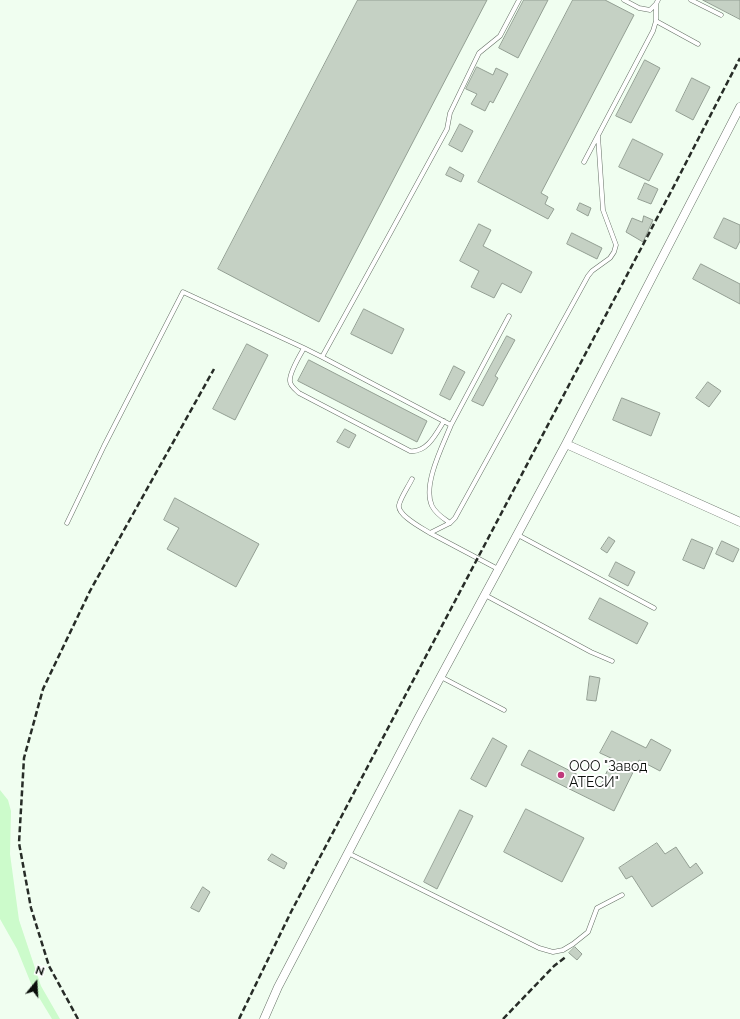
<!DOCTYPE html>
<html>
<head>
<meta charset="utf-8">
<style>
  body { margin:0 }
  #map { position:relative; width:740px; height:1019px; overflow:hidden; background:#f0fef0; font-family:Raleway,sans-serif }
  canvas { display:block }
  .north { position:absolute; left:16px; top:963px; width:40px; height:40px; -webkit-text-stroke:3px #fff; paint-order:stroke; rotate:18deg; font-size:11px; font-weight:700; line-height:16px; text-align:center; color:#0b0f0b }
  .north::after { content:''; display:block; margin:auto; width:14px; height:18px; background:#0b0f0b; clip-path:polygon(50% 0,100% 100%,50% 72%,0 100%) }
</style>
</head>
<body>
<div id="map">
<canvas width="740" height="1019"></canvas>
<div class="north">N</div>
</div>
<script>
const g = document.querySelector('canvas').getContext('2d');
g.lineJoin = 'round';
function fillPath(path, color) { g.fillStyle = color; g.fill(path, 'evenodd'); }
function trace(path, color, width, dash) { g.strokeStyle = color; g.lineWidth = width; g.lineCap = dash ? 'butt' : 'round'; g.setLineDash(dash || []); g.stroke(path); }
function drawText(font, color, halo, rows, align = 'center') {
  g.font = font + ' Raleway,sans-serif'; g.lineWidth = 4; g.setLineDash([]); g.textBaseline = 'middle'; g.strokeStyle = halo; g.fillStyle = color; for (const [text, x, y, turn = 0] of rows) {
    g.save(); g.translate(x, y); g.rotate((+turn || 0) * Math.PI / 180); g.textAlign = isNaN(turn) ? turn : align; if (halo) g.strokeText(text, 0, 0); g.fillText(text, 0, 0); g.restore();
  }
}
const green = new Path2D(`
  M0,790L8,800L11,811L10,854L19,920L41,986L60,1019H52L32,986L17,949L0,919Z`);
const building = new Path2D(`
  M358,0H487L319,322L218,269Z
  M524,0H548L518,58L499,48Z
  M573,0H605L634,15L541,193L548,197L545,204L554,209L548,219L478,182Z
  M703,0H740V19Z
  M645,60L660,68L631,123L616,116Z
  M477,67L493,75L496,68L508,74L493,103L490,101L485,111L471,104L477,94L466,89Z
  M692,78L710,87L693,120L676,111Z
  M460,124L473,131L462,152L449,145Z
  M633,139L663,154L649,181L619,167Z
  M450,167L464,175L461,182L446,175Z
  M645,183L658,189L651,204L638,199Z
  M580,203L591,208L588,216L577,210Z
  M644,216L653,220L643,242L626,232L632,218L642,222Z
  M724,218L740,225V241L736,249L714,238Z
  M479,224L491,230L483,246L532,272L521,293L502,283L494,298L471,287L479,271L460,261Z
  M572,233L602,248L597,259L567,244Z
  M701,264L740,284V304L693,279Z
  M364,309L404,329L392,354L351,334Z
  M507,336L515,340L495,376L498,378L483,406L472,401Z
  M247,344L268,355L235,420L213,409Z
  M309,360L427,421L417,442L298,381Z
  M454,366L465,372L450,400L440,395Z
  M708,382L721,391L709,407L696,398Z
  M622,398L660,413L651,436L613,420Z
  M345,429L356,435L349,448L337,442Z
  M175,498L259,544L236,587L167,549L179,528L164,520Z
  M609,537L615,541L607,553L601,549Z
  M692,539L713,548L704,569L683,560Z
  M722,541L739,549L733,562L716,554Z
  M616,562L635,572L628,586L609,576Z
  M600,598L648,623L637,644L589,619Z
  M590,676L600,678L596,701L587,700Z
  M612,731L646,748L651,739L671,750L660,771L639,760L614,811L521,765L529,750L600,786L613,759L600,753Z
  M493,738L507,746L486,787L471,779Z
  M526,809L584,838L562,882L504,852Z
  M460,810L473,816L437,889L424,882Z
  M657,843L665,854L676,847L690,868L696,863L703,873L652,907L632,876L626,879L619,868Z
  M272,854L287,863L284,869L268,860Z
  M203,887L210,892L199,912L191,908Z
  M575,947L582,954L577,960L569,953Z`);
const service = new Path2D(`
  M624,0L639,8L650,10L656,4
  M691,0L721,15
  M656,21L698,44
  M584,162L653,31L656,21V4L658,0
  M509,316L451,425L322,357L387,239L447,129L450,113L479,53L500,36L519,0
  M322,357L304,348C300,355 289,373 290,381C290,386 296,390 299,393L410,451C427,453 436,434 444,421
  M412,479C408,487 401,497 399,505C397,515 422,528 430,533
  M67,523L104,446L183,292L304,348
  M450,523C443,518 436,514 432,506C422,485 443,445 451,425
  M518,535L654,608
  M498,569L430,533L450,523L455,518L588,276L592,271L610,258L614,252L616,245L603,210L598,136
  M485,595L591,652L612,661
  M441,677L504,710
  M348,853L539,948L553,952L563,950L573,944L588,932L597,908L622,895`);
const minor = new Path2D(`
  M566,444L740,522
  M264,1019L278,987L419,717L566,444L740,107`);
const rail = new Path2D(`
  M78,1019L49,966L31,908L19,843L24,758L43,689L90,591L214,369
  M239,1019L291,912L675,184L740,58
  M503,1019L554,966L567,956`);
const markers = [
  [561,775,4,"#bf397b"]
];
const poiNames = [
  ["ООО \"Завод",569,767],
  ["АТЕСИ\"",569,783]
];
fillPath(green, '#ccfbcb');
fillPath(building, '#c5d1c4');
trace(building, '#939f93', 1);
trace(service, '#657065', 5);
trace(minor, '#657065', 9);
trace(service, '#fff', 4);
trace(minor, '#fff', 8);
trace(rail, '#272c27', 2.5, [6, 3]);
for (const [x, y, r, color] of markers) { const dot = new Path2D(); dot.arc(x, y, r, 0, 2 * Math.PI); g.fillStyle = color; g.fill(dot); trace(dot, '#fff', 1.5); }
drawText('14px', '#0b0f0b', '#fff', poiNames, 'left');
</script>
</body>
</html>
